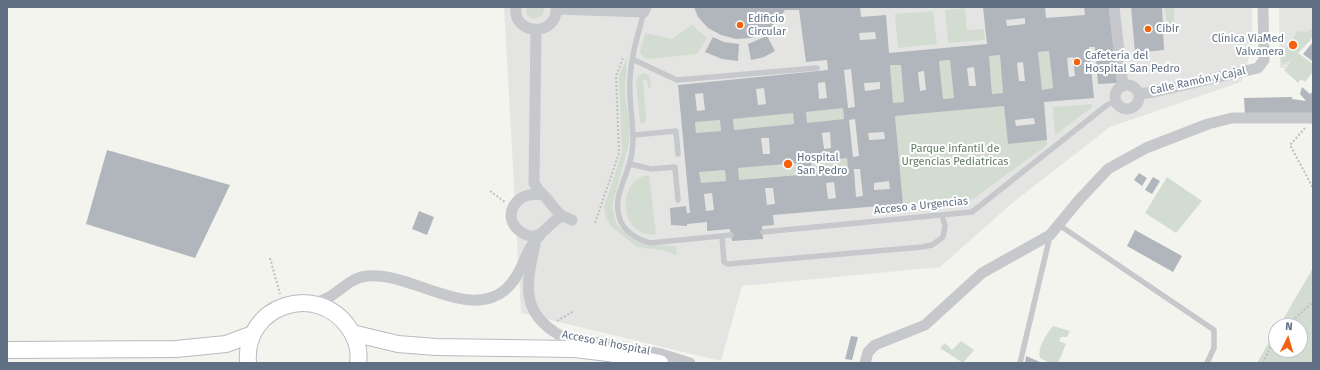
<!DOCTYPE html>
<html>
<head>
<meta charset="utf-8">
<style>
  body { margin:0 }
  #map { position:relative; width:1320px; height:370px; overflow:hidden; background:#f4f4ef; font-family:"Fira Sans",sans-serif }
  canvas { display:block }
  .frame { position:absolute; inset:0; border:8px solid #606f83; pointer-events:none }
  .north { position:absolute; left:1268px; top:318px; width:40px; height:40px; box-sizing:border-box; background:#fff; border:1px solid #bfc5cd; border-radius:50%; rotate:5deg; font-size:11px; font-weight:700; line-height:16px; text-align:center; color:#606f83 }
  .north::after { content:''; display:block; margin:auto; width:14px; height:18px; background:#f46110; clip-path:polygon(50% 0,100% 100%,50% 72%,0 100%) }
</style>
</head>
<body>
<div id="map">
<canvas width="1320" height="370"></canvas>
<div class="frame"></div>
<div class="north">N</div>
</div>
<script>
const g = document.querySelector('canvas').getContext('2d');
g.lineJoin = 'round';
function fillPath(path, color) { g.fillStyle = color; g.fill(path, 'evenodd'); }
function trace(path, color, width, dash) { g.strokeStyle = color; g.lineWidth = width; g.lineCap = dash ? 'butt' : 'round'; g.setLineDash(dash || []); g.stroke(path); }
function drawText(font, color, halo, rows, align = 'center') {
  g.font = font + ' "Fira Sans",sans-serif'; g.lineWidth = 4; g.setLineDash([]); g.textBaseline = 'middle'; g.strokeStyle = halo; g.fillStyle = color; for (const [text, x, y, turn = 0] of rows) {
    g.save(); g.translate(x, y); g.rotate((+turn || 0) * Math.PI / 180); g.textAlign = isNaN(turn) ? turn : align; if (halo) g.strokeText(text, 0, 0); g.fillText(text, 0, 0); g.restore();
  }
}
const built = new Path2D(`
  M504,7H1252V49L1241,82L1110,127L1016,200L940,267L742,286L721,361L521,313Z
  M1279,7H1313V37L1285,68H1280Z`);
const green = new Path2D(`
  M526,7H545L542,16L533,19L527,15Z
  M1165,7H1174V28H1167Z
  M965,8L967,30L984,29L985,40L948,43L945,10Z
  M933,11L937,44L898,48L895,14Z
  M692,25L707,38L697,54L649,59L643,57L640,52L645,33L672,39Z
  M1313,28V37L1298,53L1313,64V72L1305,82L1301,79L1298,83L1284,70L1292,60L1282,65L1281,56L1298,31L1307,32Z
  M1049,51L1053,88L1042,90L1038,52Z
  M1000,55L1003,93L992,94L989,56Z
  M627,57L625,95L630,126L629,143L612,206L616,224L633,239L646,245L676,246L677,255L662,250L637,247L612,227L606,218L604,207L622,153L619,76Z
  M950,60L954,98L943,99L939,61Z
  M890,65H901L904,102L893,103Z
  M644,73L649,75L651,87L648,88L647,80H643L646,118L645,123L642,124L640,122L636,82L637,77Z
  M1092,104L1091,108L1055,135L1053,107Z
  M1004,106L1008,144L1047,140V145L973,199L903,204L895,116Z
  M843,108L844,119L807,123L806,112Z
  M793,113L794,124L734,130L733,119Z
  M720,120L721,131L696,133L695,122Z
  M847,158L848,169L812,173L811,162Z
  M798,163L799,175L739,180L738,168Z
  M725,170L726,181L701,183L699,172Z
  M649,175L656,234C620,239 614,179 649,175Z
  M1167,177L1202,201L1176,233L1145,213Z
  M1313,268V363H1257L1276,330V350H1300V326H1279Z
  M1053,326L1070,331L1067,337H1061L1059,341L1066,344L1058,363H1050L1040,358C1037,347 1047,334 1053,326Z
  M961,341L974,350L963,363L940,348L945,343L952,350Z`);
const building = new Path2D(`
  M694,7H860L861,17L886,15L889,53L987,44L983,7H1045L1046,18L1085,15L1084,7H1110L1117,83L1098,84L1095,47H1089L1094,98L1044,102L1047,140L1008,144L1004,106L895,116L903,204L773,215L774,225L762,226L763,239L732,241L730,229L707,231V222L687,224V226L671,225L670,208L686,206L687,213H690L678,85L828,70L827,60L806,62L799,10H785L776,23L765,32L751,38L736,39L721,35L708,28L698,17ZM1025,18V24L1007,26L1006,20ZM875,32L876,39L860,40L859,33ZM1049,51L1053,88L1042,90L1038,52ZM1000,55L1003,93L992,94L989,56ZM1073,57L1075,76L1069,77L1067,58ZM950,60L954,98L943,99L939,61ZM1023,62L1025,81H1019L1017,63ZM890,65H901L904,102L893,103ZM974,67L976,86H969L967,68ZM851,69L855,107L848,108L844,70ZM924,71L926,90L920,91L918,72ZM825,82L827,98L819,99L818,83ZM880,82V89L865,91L864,83ZM764,88L766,104L758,105L756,89ZM703,93L705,110L697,111L695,94ZM843,108L844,119L807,123L806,112ZM793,113L794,124L734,130L733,119ZM1034,118L1035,124L1016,126L1015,120ZM855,119L859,156L853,157L849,120ZM720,120L721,131L696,133L695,122ZM830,132L831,148L824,149L822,133ZM884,132L885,139L869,140L868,133ZM761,138H769L770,154H763ZM847,158L848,169L812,173L811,162ZM798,163L799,175L739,180L738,168ZM854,169H860L863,196L856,197ZM725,170L726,181L701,183L699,172ZM889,181L890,189L874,190V183ZM834,182L836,198L828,199L826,183ZM765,188H773L775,204L767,205ZM712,193L714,210L706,211L704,194Z
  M1131,7H1162L1164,50L1135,53Z
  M767,36L775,51L764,57L751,60L748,44Z
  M713,37L724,42L739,44L738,61L722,59L705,52Z
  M1313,42V60L1312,61L1303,54Z
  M1302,87L1310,94L1313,91V114L1245,115L1244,98L1292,97V99L1306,101L1300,94Z
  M107,150L230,185L195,258L86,224Z
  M1139,173L1147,178L1142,186L1134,180Z
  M1153,177L1160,181L1152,194L1145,190Z
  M419,211L434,217L427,235L412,229Z
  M1135,230L1182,256L1173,272L1127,246Z
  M851,336L858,337L852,360L845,359Z
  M1026,356L1042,363H1025Z`);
const path = new Path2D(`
  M1305,128L1290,145L1313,188
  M490,191L505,202
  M595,223L619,153L616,76L623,58
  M270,258L280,294
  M557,321L574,311
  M1286,326L1313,302
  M1263,363L1276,335`);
const service = new Path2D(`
  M644,12C638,34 631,56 630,80C628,104 636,128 632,152C630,171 615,192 618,211C620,229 633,238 650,243L731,235
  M632,59L677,80L817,68
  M634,135L676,131L678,154
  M630,164L651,169L675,167L678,200
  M1059,225L1214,330V348L1207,363
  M763,232L972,212L1107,105L1116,101
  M722,236L724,262L728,264L922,247L932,245L943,237L945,226L942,215
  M1020,363L1050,236`);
const minor = new Path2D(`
  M516,7C512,36 559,37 556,7
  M1114,7L1123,86
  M556,9L644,12L646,7
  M536,30L534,183C538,191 543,194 548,200C557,211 558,215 572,220
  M1115 97a12 12 0 1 1 24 0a12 12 0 1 1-24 0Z
  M1139,94L1154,92L1258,68L1264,60L1263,7
  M542,195C517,189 499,217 521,232C542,246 548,220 563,216
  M535,245C526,285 520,313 561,336L661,354L690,363
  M311,303C334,302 345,278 367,276C410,271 468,321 505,290C523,275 524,250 541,234
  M865,363L868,352L875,345L925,325L982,273L1050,235L1079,200L1108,169L1146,148L1208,124L1232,118H1313`);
const secondary = new Path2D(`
  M352,333L398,344L436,347L575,349L608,353L660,363
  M7,350L176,349L226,344L253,334
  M248,363C243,305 317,281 349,328C356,338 360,351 358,363`);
const markers = [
  [740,25,4,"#f46110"],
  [1148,29,4,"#f46110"],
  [1293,45,5,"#f46110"],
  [1077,62,4,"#f46110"],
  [788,164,5,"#f46110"]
];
const poiNames = [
  ["Edificio",748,19],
  ["Circular",748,32],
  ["Cibir",1156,29],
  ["Clínica ViaMed",1284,39,"right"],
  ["Valvanera",1284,52,"right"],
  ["Cafetería del",1085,56],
  ["Hospital San Pedro",1085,69],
  ["Hospital",797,158],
  ["San Pedro",797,171]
];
const streetNames = [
  ["Calle Ramón y Cajal",1198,81,-12],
  ["Acceso a Urgencias",921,206,-6],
  ["Acceso al hospital",606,343,11]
];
const parkNames = [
  ["Parque infantil de",955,149],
  ["Urgencias Pediatricas",955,162]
];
fillPath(built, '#e4e5e3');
fillPath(green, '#d3dcd0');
fillPath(building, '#b0b6bc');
trace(secondary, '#b7bbc0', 18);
trace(path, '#bec0c2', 2, [2, 2]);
trace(service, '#c6c8cc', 5.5);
trace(minor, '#c6c8cc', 11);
trace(secondary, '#fff', 16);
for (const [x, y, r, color] of markers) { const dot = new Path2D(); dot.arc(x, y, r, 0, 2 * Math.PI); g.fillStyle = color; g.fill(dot); trace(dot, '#fff', 1.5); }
drawText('11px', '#606f83', '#fff', poiNames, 'left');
drawText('11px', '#606f83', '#fff', streetNames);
drawText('11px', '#627a5f', '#fff', parkNames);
</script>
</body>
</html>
